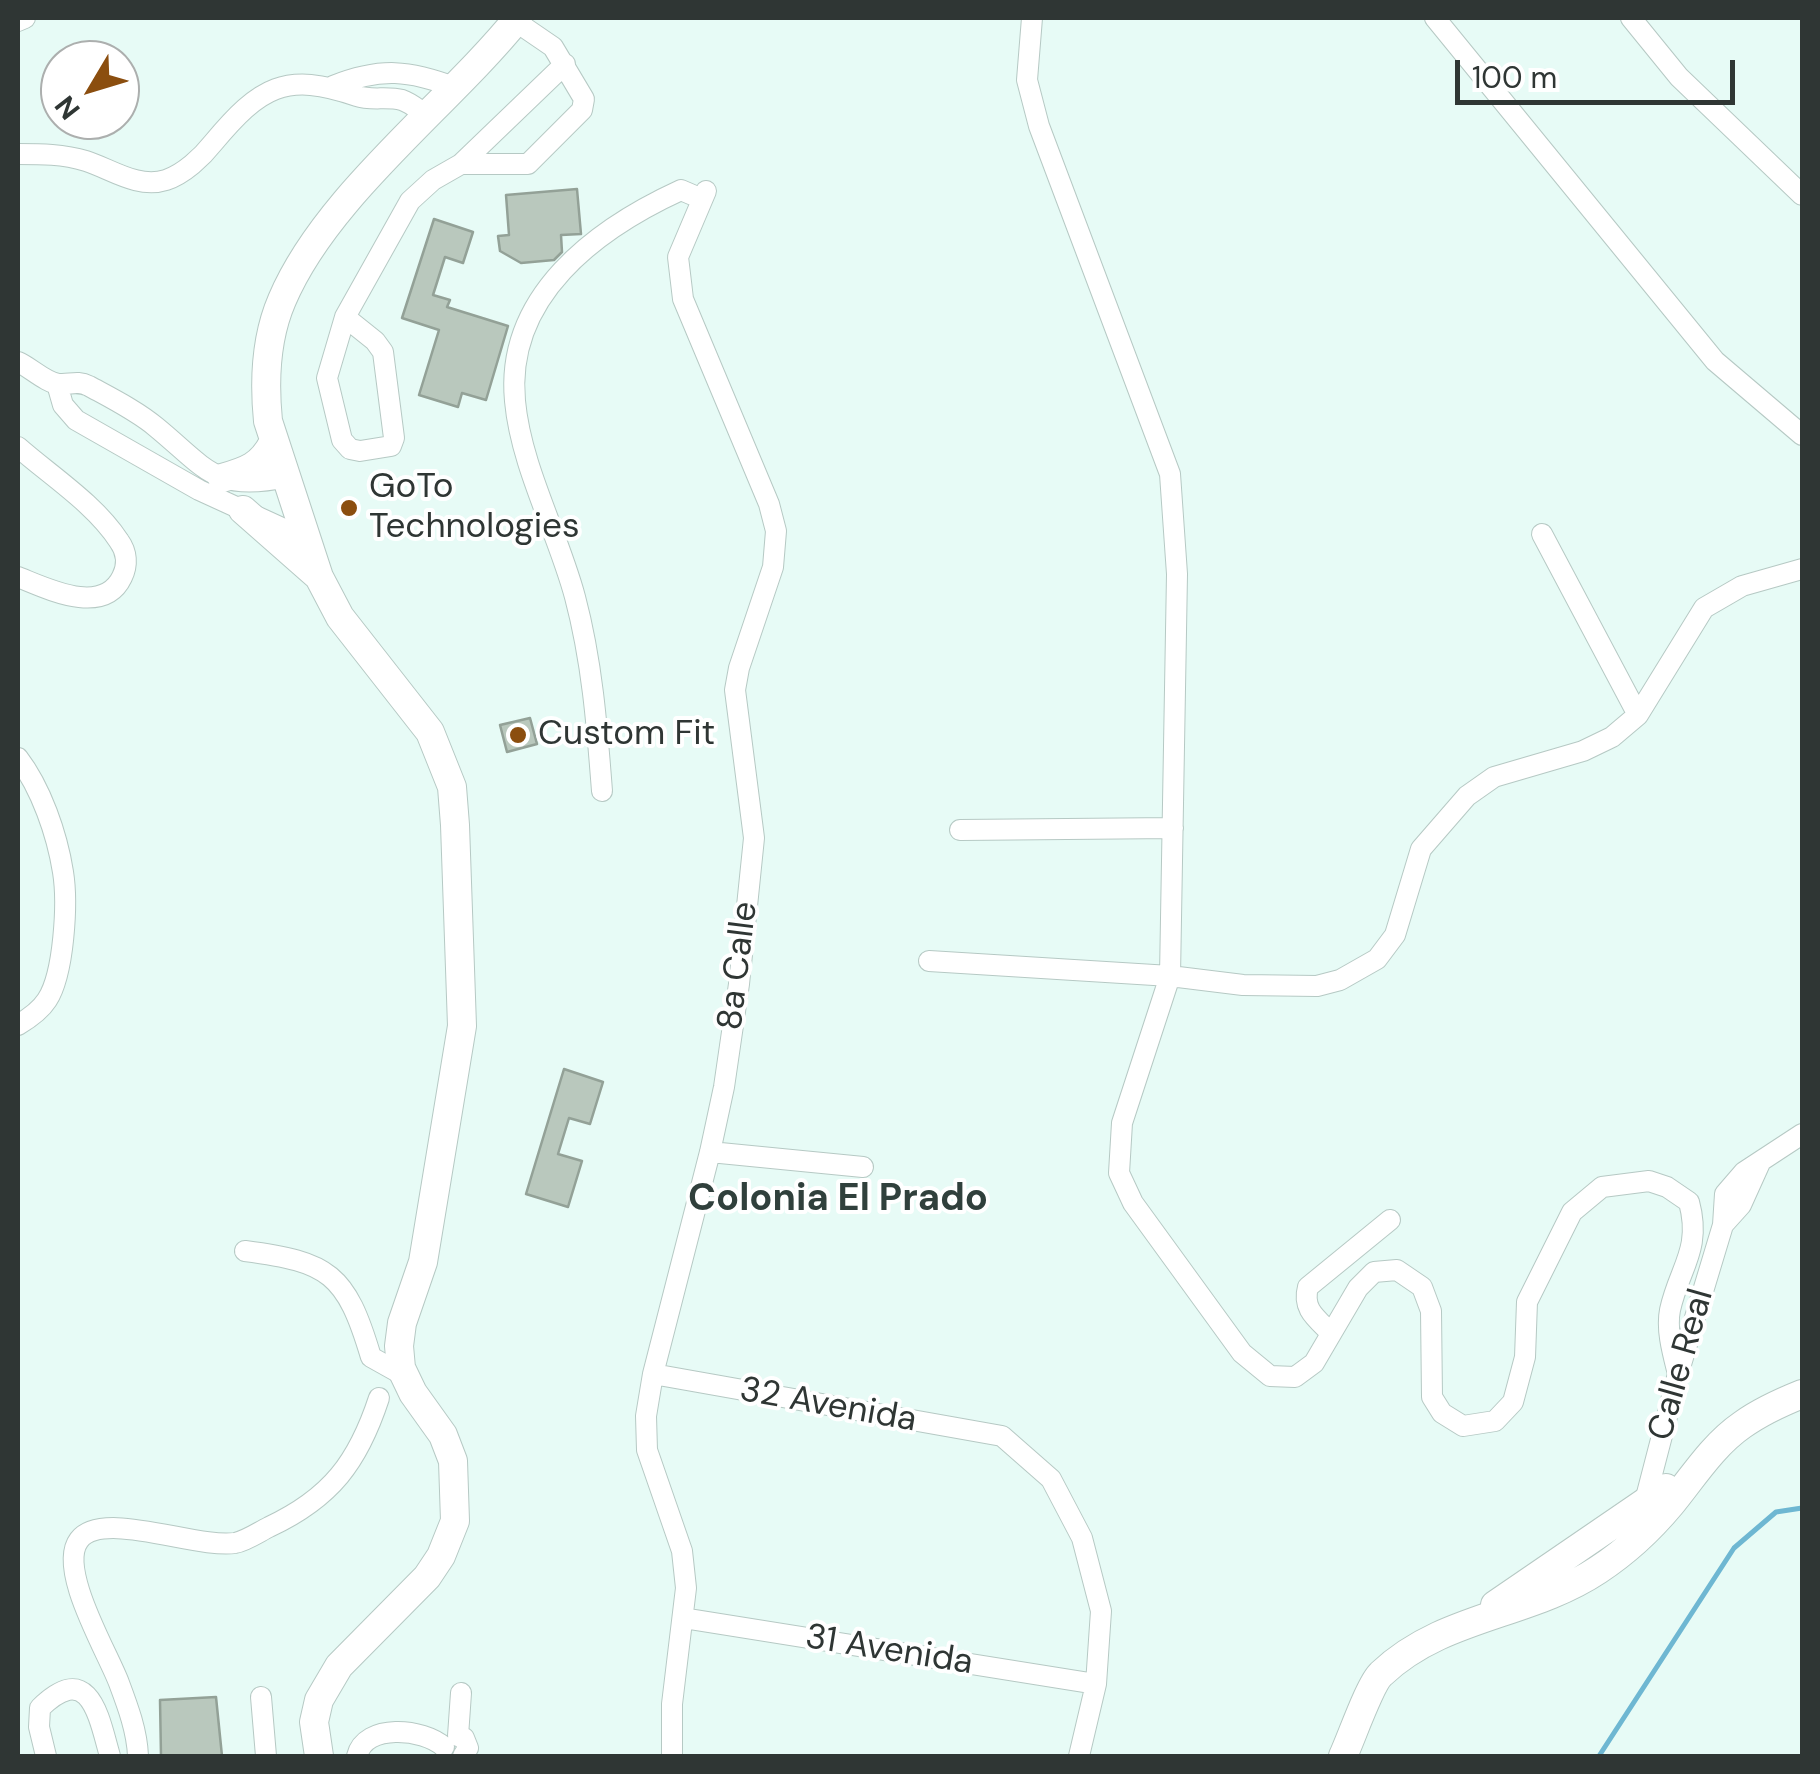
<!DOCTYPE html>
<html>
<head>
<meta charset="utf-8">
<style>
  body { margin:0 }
  #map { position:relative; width:1820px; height:1774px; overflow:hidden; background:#e7fbf6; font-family:"DM Sans",sans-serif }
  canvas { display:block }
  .frame { position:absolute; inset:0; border:20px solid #2f3634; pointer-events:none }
  .north { position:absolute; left:40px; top:40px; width:100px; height:100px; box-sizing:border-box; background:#fff; border:2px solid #acafae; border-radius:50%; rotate:232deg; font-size:28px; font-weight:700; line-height:40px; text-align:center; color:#2f3634 }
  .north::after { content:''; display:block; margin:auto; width:35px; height:45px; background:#8b4e0f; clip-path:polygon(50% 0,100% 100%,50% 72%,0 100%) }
  .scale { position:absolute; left:1455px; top:60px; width:280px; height:45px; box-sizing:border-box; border:5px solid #2f3634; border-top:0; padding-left:12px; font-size:30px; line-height:35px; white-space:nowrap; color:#2f3634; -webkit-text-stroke:8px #fff; paint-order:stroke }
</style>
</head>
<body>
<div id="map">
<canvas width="1820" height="1774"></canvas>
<div class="frame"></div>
<div class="north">N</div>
<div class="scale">100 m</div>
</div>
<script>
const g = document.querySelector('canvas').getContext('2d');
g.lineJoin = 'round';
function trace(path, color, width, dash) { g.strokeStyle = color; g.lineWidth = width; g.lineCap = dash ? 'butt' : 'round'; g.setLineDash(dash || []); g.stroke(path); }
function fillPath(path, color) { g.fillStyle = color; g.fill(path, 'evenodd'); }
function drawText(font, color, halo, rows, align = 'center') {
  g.font = font + ' "DM Sans",sans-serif'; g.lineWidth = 8; g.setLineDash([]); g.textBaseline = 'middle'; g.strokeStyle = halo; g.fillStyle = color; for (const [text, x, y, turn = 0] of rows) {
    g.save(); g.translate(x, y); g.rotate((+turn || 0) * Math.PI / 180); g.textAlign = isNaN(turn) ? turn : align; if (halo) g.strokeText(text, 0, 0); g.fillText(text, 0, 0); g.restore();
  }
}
const stream = new Path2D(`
  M1599,1756L1734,1548L1776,1512L1802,1508`);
const building = new Path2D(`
  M577,189L581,234L561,235L562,252L554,260L521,263L500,251L498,236L509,235L506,195Z
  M434,219L473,232L463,263L445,257L433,295L450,300L447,307L508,326L486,400L462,393L458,407L419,395L439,330L402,318Z
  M530,718L537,744L507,752L500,725Z
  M564,1069L603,1082L590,1124L569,1118L558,1154L582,1161L568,1207L526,1194Z
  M216,1697L222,1756H161L160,1700Z`);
const minor = new Path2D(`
  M1032,18L1027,80L1039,126L1170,474L1177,574L1170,976L1122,1123L1119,1173L1133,1203L1242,1353L1270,1376L1295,1377L1314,1363L1358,1288L1374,1272L1397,1270L1422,1287L1431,1311L1432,1397L1442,1413L1463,1426L1495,1421L1513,1402L1525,1357L1527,1302L1572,1212L1602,1187L1649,1181L1667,1187L1689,1202C1702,1250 1679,1268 1670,1310C1666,1330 1673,1354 1678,1374
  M1435,18L1715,361L1802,435
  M1631,18L1679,77L1802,195
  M18,21L25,18
  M333,86C381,67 409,70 457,88
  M18,154C41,154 63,154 86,161C111,169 138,189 166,180C184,174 202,157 213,143C260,87 285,71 357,96C371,101 387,96 402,100C411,103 420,111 428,116
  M461,164H528L582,110L584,99L553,47L515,21
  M345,317L375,341L383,352L394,438L391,446L360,451L350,449L342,440L327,378L345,317L410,201L433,180L461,164L565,64
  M18,362C30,367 46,383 59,384C70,385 77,380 89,386C111,398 137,411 156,427C205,467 215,493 286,477
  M57,384L63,405L76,420L199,490L306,539
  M18,447C51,476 95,504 119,541C127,552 128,565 122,577C103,617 46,588 18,577
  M1542,534L1638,715
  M18,758C41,788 57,834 63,872C68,903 64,974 47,1000C40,1011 28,1019 18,1025
  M602,791C597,725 592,661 575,597C558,533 521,467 515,401C505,296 596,229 681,190L702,199
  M960,830L1173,828
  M929,961L1170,976L1243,985L1317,986L1340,980L1377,959L1395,935L1421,849L1467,796L1494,777L1583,751L1612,737L1638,715L1704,608L1742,586L1802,569
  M710,1152L863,1167
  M1723,1225L1741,1205L1760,1163
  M245,1251C329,1262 346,1273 371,1357L405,1376
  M1331,1333C1316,1318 1302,1309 1308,1287L1390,1220
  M653,1374L1002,1436L1051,1479L1082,1538L1101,1611L1096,1684L1079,1756
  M1644,1505L1678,1374L1723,1225L1725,1194L1744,1172L1802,1134
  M683,1618L1096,1684
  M461,1693L458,1736L464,1738L468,1748L463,1756
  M261,1697L266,1756
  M46,1756L39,1727L40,1708C90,1659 99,1718 110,1756
  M138,1756C137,1731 128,1707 119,1683C108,1653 57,1569 79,1540C102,1509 197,1549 235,1543C246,1541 259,1532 269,1527C331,1498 358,1462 379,1398
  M357,1756C365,1723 423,1728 444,1747
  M672,1756V1704L686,1588L682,1551L647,1450L646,1416L653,1374L710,1152L724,1087L739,984L754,838L735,690L739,668L773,567L776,531L769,504L683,299L678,257L706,191`);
const major = new Path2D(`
  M222,478C247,471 261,466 273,443
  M243,510L318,576
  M1495,1605L1666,1488
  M319,1756L314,1722L319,1700L339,1666L427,1577L441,1556L455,1521L453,1461L443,1435L413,1393L401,1368L399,1346L402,1323L423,1262L462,1026L455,825L452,787L430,732L340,617L319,577L268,421C264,381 266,337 282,300C326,196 447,106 518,18
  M1343,1756C1351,1739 1370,1684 1381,1674C1443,1615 1529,1616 1598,1570C1624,1553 1651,1528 1671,1504C1693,1477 1713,1445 1742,1425C1760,1412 1782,1402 1802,1394`);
const markers = [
  [349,508,10,"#8b4e0f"],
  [518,735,10,"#8b4e0f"]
];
const poiNames = [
  ["GoTo",369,488],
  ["Technologies",369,528],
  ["Custom Fit",538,735]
];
const streetNames = [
  ["8a Calle",739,966,-83],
  ["Calle Real",1682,1365,-74],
  ["32 Avenida",828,1406,10],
  ["31 Avenida",889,1651,9]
];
const neighbourhoodNames = [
  ["Colonia El Prado",838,1200]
];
trace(stream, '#6eb7d2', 5);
fillPath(building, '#b9c8bd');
trace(building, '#93a197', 2.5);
trace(minor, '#b6c9c4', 22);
trace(major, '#b6c9c4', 30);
trace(minor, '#fff', 20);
trace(major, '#fff', 28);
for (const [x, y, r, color] of markers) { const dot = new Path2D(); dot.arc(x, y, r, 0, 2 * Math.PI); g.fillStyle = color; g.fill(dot); trace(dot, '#fff', 4); }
drawText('35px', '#2f3634', '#fff', poiNames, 'left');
drawText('35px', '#2f3634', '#fff', streetNames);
drawText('bold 38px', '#30403c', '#fff', neighbourhoodNames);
</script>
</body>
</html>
